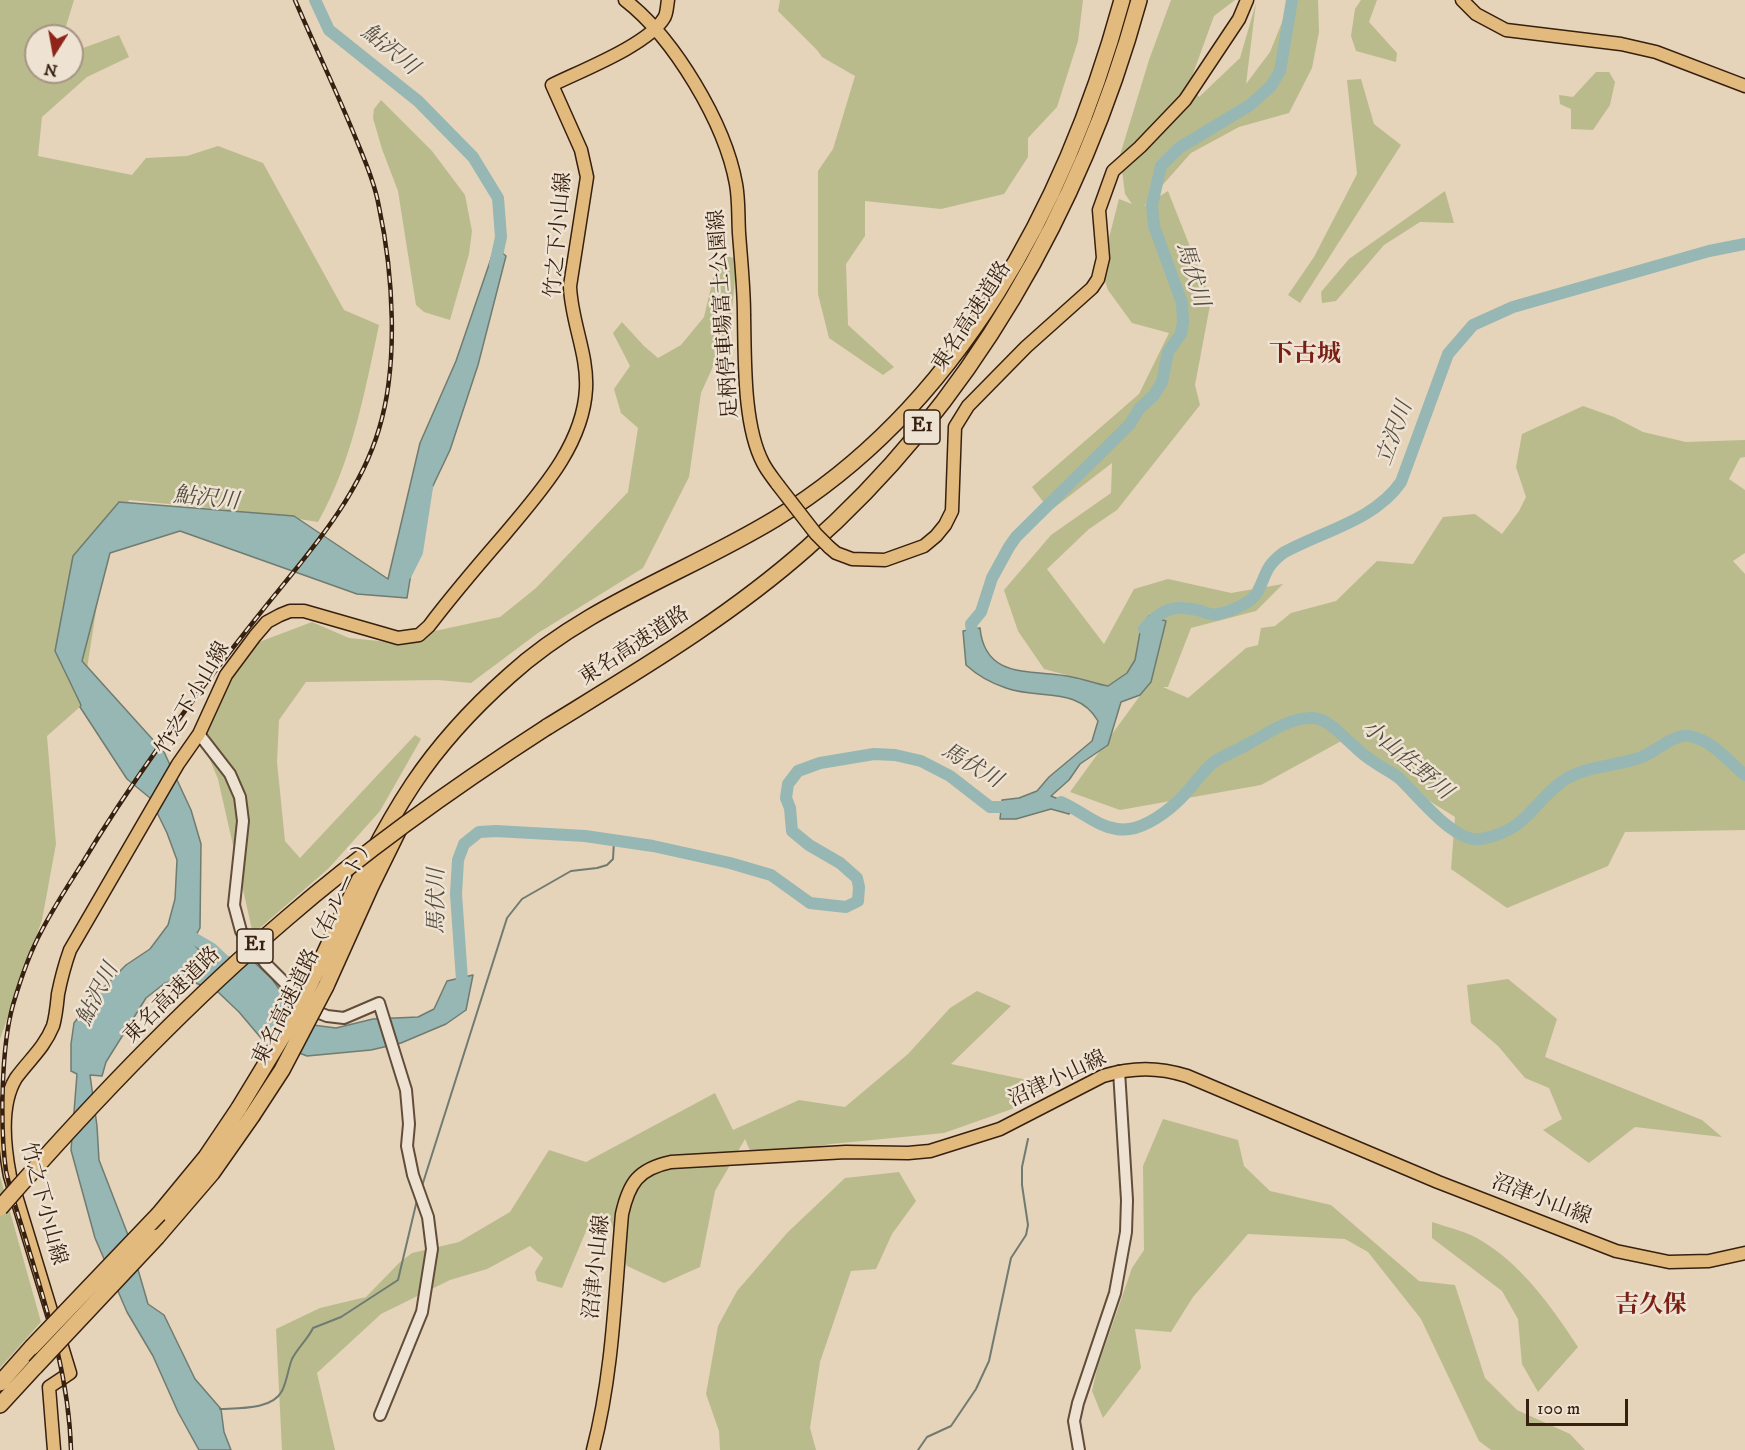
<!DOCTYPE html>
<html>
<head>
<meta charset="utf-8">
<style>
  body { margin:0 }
  #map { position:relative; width:1745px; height:1450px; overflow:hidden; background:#e5d3ba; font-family:"IM FELL DW Pica",serif }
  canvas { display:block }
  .north { position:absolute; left:24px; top:24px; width:60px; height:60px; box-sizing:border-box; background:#eee2d2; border:2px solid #a59484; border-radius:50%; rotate:191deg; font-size:16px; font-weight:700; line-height:24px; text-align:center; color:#37200f }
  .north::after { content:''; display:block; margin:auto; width:21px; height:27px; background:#8f2418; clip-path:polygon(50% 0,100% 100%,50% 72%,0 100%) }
  .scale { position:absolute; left:1526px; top:1399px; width:102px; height:27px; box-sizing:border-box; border:3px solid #37200f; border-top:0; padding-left:8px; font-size:18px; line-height:21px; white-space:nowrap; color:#37200f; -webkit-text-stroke:4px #eee2d2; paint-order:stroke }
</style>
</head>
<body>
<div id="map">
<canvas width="1745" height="1450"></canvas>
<div class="north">N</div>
<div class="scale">100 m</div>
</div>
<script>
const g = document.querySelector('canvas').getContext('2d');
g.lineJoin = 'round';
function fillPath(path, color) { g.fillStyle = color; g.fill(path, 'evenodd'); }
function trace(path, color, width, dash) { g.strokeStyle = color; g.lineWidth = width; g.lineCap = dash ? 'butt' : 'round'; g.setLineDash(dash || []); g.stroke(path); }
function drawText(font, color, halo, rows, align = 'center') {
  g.font = font + ' "IM FELL DW Pica","Noto Serif JP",serif'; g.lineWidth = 5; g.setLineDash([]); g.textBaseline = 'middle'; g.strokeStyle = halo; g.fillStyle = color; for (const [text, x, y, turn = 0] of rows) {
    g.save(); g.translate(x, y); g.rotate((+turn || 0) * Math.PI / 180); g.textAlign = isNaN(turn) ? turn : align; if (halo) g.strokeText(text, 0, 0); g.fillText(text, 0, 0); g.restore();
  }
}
const green = new Path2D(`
  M0,0H74L63,36H36V72H72V52L119,35L129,57L87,77L42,117L38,156L132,175L146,158L187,156L218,146L263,163L344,310L379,325C365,391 352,462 318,522L268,514L129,500L104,561L81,706L47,736L56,844L42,920L0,1039Z
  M780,0H1083L1078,41L1057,107L1028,138V157L1004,194L941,209L865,201V236L846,264L848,325L894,367L883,375L829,338L818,294V171L833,149L855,76L822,57L817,50L778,11Z
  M1171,0H1235L1214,16L1190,82L1199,97L1240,58L1256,3L1246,84L1270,52L1291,0H1318L1319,32L1312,68L1289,113L1239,127L1191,153L1144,206L1168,191L1211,300L1195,385L1200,405L1117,510L1089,529L1047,569L1104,644L1134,589L1168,579L1231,593L1283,584L1256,611L1191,628L1168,687H1163L1188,698L1246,648L1258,645L1261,628L1275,626L1291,613L1336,601L1377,561L1413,564L1443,517L1475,514L1502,534L1519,511L1526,497L1516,467L1522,434L1583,406L1614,417L1643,432L1686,442L1745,440V457L1740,458L1729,479L1745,490V553L1733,561L1745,574V830L1625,832L1608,866L1507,908L1451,869L1455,817L1407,787L1345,739L1261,785L1120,810L1070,792L1147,686L1103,685L1044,669L1018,631L1004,590L1051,535L1111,493L1112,463L1050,511L1032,487L1139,394L1169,333L1132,323L1108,290L1101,269L1119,199L1132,204L1125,194L1120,155L1149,60Z
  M1361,0H1377L1369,22L1397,53L1396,62L1356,51L1351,36L1355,9Z
  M1596,72H1609L1615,82L1610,105L1593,130L1571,129V109L1560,104L1559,95L1573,97Z
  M1361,79L1374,124L1401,145L1300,303L1288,295L1314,257L1357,174L1347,80Z
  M381,100L432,151L465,195L472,231L469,254L450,320L424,312L416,305L398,191L382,149L373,118L374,109Z
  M1445,191L1454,223L1420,222L1384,245L1336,301L1322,303L1321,292L1349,259Z
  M719,254L737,259L731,320L724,342L701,393L689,477L643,568L538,633L471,683L438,680L306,682L279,720L277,762L285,841L300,858L415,735L421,739L380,811L329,868L253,934L218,779L199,734L246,647L312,622L349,638L399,643L430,632L500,617L536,588L628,492L638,428L621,413L614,389L630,366L613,333L622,322L644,346L658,358L681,345L704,317Z
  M1508,979L1557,1019L1545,1057L1702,1120L1722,1137L1635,1127L1589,1163L1543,1130L1562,1119L1549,1088L1525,1078L1498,1046L1471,1023L1467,985Z
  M977,991L1011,1006L951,1064L1046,1084L1012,1109L944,1133L831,1144L779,1152L751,1153L745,1139L715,1191L700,1267L664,1283L627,1266L608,1214L592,1217L562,1288L537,1281L535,1272L543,1258L530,1246L487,1269L450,1280L381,1314L317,1373L335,1450H282L276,1329L320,1308L366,1297L399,1263L412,1253L459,1242L510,1212L549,1150L586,1162L715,1093L733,1130L799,1100L845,1107L908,1054L950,1008Z
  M1163,1119L1238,1140L1244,1166L1270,1191L1331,1205L1419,1281L1455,1285L1485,1378L1517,1410L1570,1434L1585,1450H1491L1479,1441L1421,1319L1368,1252L1345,1239L1248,1234L1193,1297L1171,1332L1135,1329L1141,1368L1103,1418L1092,1391L1097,1369L1132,1268L1144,1250L1143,1166Z
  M899,1172L916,1201L892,1234L876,1269L851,1271L820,1362L810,1428L816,1450H720L719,1431L706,1394L718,1326L737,1291L787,1233L845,1178Z
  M0,1176L41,1322L0,1368Z
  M1432,1222C1447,1227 1464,1231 1477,1238C1521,1263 1551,1306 1578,1347L1538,1392L1522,1364L1518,1319L1502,1291L1432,1238Z`);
const water = new Path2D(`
  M495,247L506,256L478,365L450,450L421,511L407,598L357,594L180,531L110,553L82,661L164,752L191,810L201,844L200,928L192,942L201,952L254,962L272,979L287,1000L313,1025L336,1028L373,1019L418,1017L434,1009L447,981L473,975L466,1010L446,1024L401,1043L371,1050L307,1056L261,1038L239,1012L218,992L183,978L165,983L146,998L106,1062L102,1076L90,1075L97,1126L99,1160L128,1235L148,1304L164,1315L195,1379L221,1409L224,1432L231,1450H199L178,1412L153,1356L127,1312L95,1238L71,1150L77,1074L71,1071V1044L74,1023L95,996L126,965L150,949L168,925L175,899L177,860L167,833L150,798L127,779L80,707L81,705L55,651L73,556L119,502L294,516L388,579L420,443L456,361Z
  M1149,616L1166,621L1151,682L1140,695L1121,702L1108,745L1080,764L1069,780L1051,796L1075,806L1069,814L1051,809L1016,819H1000L1002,800L1019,798L1037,791L1049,777L1092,741L1098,721C1078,686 1040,700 1006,688C991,683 978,676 966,665L963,631L980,628C985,681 1034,669 1072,677C1084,679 1096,684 1108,686L1127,673L1135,660L1141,627Z`);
const stream = new Path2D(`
  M422,1186L507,918L522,899L571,871L597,868L607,865L613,859L614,841
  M220,1409C239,1408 272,1410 282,1391C287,1381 288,1369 292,1359C298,1347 308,1339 313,1328L341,1317L398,1280L417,1200
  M918,1450L927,1437L951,1426L976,1389L989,1361L1011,1258L1026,1235L1028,1225L1022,1185V1167L1028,1139`);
const river = new Path2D(`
  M315,0L329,30L418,101L473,157L498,198L501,237L495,265
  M406,574L417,552L427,487
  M1144,629C1162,608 1175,604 1201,611C1207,613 1213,616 1219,614C1232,611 1253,602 1258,591C1267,573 1265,567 1283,553C1322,531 1374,521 1401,482L1448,354L1473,325L1513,307L1709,251L1745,244
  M974,645L971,624L981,612L992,578L1009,547L1016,537L1130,424L1139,409L1154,395L1162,382L1168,352L1181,334L1183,322L1182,303L1154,226L1152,205L1161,166L1179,148L1250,105L1271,86L1280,71L1292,0
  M1061,802C1080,810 1096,826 1117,829C1138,833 1163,815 1177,802C1191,790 1200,773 1214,762C1224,755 1236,751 1246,745C1268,734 1287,718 1312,718C1328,718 1342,736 1353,745C1359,751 1366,757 1374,762C1382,768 1392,772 1400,779C1418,796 1455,844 1481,839C1525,831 1530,807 1560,783C1584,765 1615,767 1642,757C1657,751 1674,733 1690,736C1713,741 1728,761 1745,775
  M181,931L212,949L231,967
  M457,991L462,980L456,894L458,860L464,844L479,832L496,831L585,836L653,846L730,863L771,875L810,903L846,907L858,901L859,887L857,878L840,863L809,845L792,831L790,808L786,798L788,784L798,771L820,763L874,754L895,755L921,761L950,776L990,807H1016`);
const minor = new Path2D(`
  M199,734L230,774L240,797L243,821L234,905L241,931L266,964L312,1010L327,1016L344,1018L379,1003L406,1090L409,1124L407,1146L413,1175L428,1217L432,1249L422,1312L380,1415
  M1079,1450L1074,1421L1078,1403L1115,1293L1126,1232L1127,1200L1119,1071`);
const major = new Path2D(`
  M625,0C674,38 725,123 736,184C739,200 738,217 739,233C741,261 744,288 744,315C745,358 743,425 763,463C767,471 773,478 778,485
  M1462,0L1476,14L1506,30L1621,44L1656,52L1745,86
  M829,547L836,553L852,559L885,560L924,546L936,536L945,525L952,511L955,427L968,406L1026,347L1092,288L1098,279L1103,258L1099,210L1113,171L1140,147L1185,100L1239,19L1247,0
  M54,1450L49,1387L70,1373L10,1176C4,1145 0,1104 16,1078C30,1059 44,1048 53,1026C56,1016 57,1004 58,994C61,979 65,964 70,950L178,764L199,734L226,675L255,636L267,622L280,615L290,611H304L398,638L419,635L429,626C453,594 479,564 505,534C539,493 583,446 586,389C588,354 571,321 570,286L587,177L581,150L552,85C580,71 648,45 664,18C667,14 667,5 668,0
  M593,1450C613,1373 615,1293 622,1214C629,1183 638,1169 671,1162L846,1152L908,1153L930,1151L1000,1129L1103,1076C1133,1067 1158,1067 1187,1076L1438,1182L1616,1251L1669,1262L1709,1261L1745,1253`);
const highway = new Path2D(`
  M547,727C636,672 728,618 807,548C970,405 1082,208 1139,0
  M313,978C344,913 373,844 413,784C439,745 473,708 509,676C587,605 686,573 775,519C959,407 1067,202 1122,0
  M326,986L371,886L400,827
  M159,1214L206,1157L239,1108
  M157,1237L212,1173L252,1116
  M0,1383L32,1347
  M0,1405L35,1367`);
const rail = new Path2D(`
  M71,1450C69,1377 47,1309 26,1240C19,1217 11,1194 6,1171C0,1128 1,1047 13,1005C20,981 30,952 42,930C54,907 69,884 83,862C134,777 192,699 254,621C301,561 357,503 379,429C399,364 393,272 379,207C375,184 365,161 356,139C337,92 315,47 295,0`);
const majorBridge = new Path2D(`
  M778,485L816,534L829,547`);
const highwayBridge = new Path2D(`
  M239,1108L290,1024L313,978
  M252,1116L282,1070L326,986
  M0,1208C89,1106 184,1006 287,918C369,847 457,785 547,727
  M32,1347L159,1214
  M35,1367L157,1237`);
const shields = [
  [922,427,36],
  [255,946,36]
];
const shieldNames = [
  ["E1",922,427],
  ["E1",255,946]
];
const streetNames = [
  ["竹之下小山線",560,235,-85],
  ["足柄停車場富士公園線",725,314,-94],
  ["東名高速道路",973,317,-57],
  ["東名高速道路",635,647,-33],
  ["竹之下小山線",194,699,-60],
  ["東名高速道路（右ルート）",315,951,-64],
  ["東名高速道路",173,996,-45],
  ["沼津小山線",1058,1080,-25],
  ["沼津小山線",1541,1201,21],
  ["竹之下小山線",42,1204,75],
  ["沼津小山線",598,1267,-84]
];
const waterNames = [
  ["鮎沢川",389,51,39],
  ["馬伏川",1191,275,73],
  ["立沢川",1396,434,-70],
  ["鮎沢川",206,500,6],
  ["小山佐野川",1406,761,40],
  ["馬伏川",971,767,31],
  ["馬伏川",438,901,-90],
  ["鮎沢川",99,995,-63]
];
const quarterNames = [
  ["下古城",1305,356],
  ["吉久保",1651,1307]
];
fillPath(green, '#babb8c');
fillPath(water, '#96b7b3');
trace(water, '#707b71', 1.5);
trace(stream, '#707b71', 2);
trace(river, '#96b7b3', 12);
trace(minor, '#624d3a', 14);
trace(major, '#37200f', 15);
trace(highway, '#37200f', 18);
trace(minor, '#eee2d2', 10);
trace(major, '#e2ba7d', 12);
trace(highway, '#e2ba7d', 15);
trace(rail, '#37200f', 4.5);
trace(rail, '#eee2d2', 2, [7]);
trace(majorBridge, '#37200f', 15, []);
trace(highwayBridge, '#37200f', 18, []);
trace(majorBridge, '#e2ba7d', 12);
trace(highwayBridge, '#e2ba7d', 15);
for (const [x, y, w] of shields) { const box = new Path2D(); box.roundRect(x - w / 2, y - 17, w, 34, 4.5); g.fillStyle = '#eee2d2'; g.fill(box); trace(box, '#37200f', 1.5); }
drawText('bold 20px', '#37200f', null, shieldNames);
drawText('21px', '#37200f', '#eee2d2', streetNames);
drawText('italic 22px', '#544d40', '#eee2d2', waterNames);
drawText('bold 24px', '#7a1f14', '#eee2d2', quarterNames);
</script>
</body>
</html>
